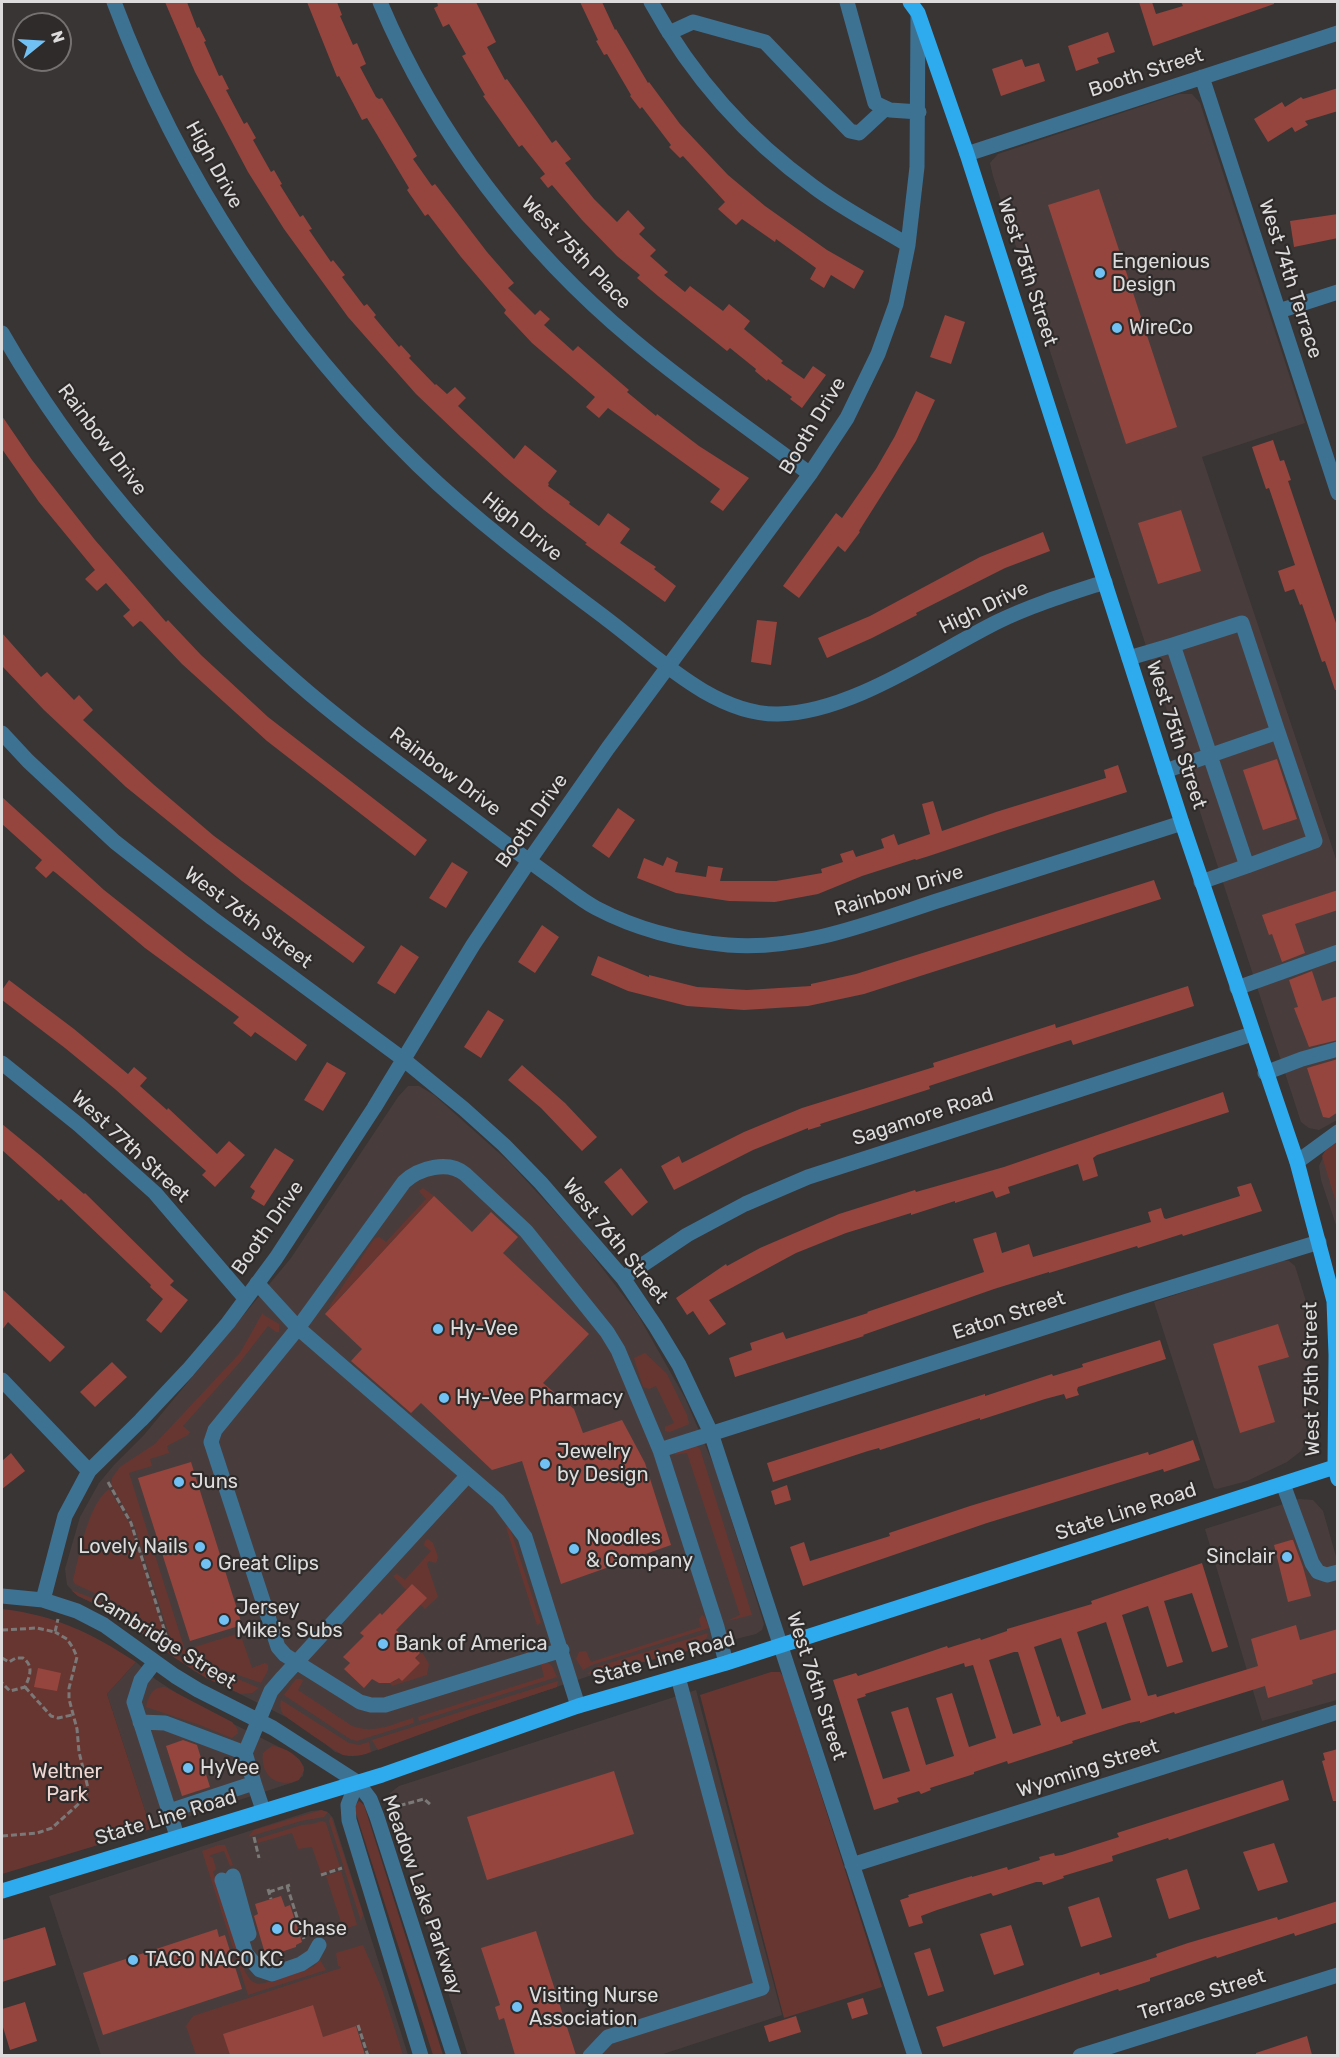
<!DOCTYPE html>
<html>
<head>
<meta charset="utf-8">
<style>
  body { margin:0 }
  #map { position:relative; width:1339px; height:2057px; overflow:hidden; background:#393535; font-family:Rubik,sans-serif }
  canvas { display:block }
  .frame { position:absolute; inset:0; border:3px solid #dddbdb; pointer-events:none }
  .north { position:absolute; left:12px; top:12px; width:60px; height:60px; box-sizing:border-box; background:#2f2b2b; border:2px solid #757171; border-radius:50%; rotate:72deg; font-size:16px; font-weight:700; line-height:24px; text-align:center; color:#dddbdb }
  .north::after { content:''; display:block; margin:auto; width:21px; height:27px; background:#71c1f5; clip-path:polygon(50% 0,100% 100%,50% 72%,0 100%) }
</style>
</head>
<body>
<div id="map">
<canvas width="1339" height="2057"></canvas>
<div class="frame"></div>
<div class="north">N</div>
</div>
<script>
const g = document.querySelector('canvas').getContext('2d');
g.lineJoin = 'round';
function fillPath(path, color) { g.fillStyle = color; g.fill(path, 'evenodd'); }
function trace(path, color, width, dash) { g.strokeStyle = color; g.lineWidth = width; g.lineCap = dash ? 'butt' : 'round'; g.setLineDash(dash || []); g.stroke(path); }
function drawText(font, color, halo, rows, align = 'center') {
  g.font = font + ' Rubik,sans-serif'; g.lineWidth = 4.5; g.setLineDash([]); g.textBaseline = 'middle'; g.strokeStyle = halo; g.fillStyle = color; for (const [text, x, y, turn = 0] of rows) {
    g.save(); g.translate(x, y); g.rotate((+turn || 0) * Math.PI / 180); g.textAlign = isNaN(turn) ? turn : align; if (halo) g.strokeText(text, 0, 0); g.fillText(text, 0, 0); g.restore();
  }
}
const built = new Path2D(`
  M1179,94H1192L1200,103L1305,423L1202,457L1337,862V1120L1319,1130L1309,1128L1301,1122L993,176L990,163L998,154Z
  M408,1086H419L434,1095L509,1162L579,1238L638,1315L685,1398L715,1468L764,1624L762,1630L756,1634L595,1674L470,1716L371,1752L350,1756L335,1752L316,1736L286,1717L194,1671L114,1613L78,1596L67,1585L65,1569L80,1517L99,1483L114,1465L144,1435L291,1258L398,1097Z
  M1337,1146V1228L1321,1180L1319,1166L1323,1157Z
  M1281,1260L1289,1261L1295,1266L1309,1311L1311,1325L1307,1433L1305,1443L1301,1451L1287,1462L1247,1481L1217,1489L1214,1488L1154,1302Z
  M1299,1499L1313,1500L1323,1511L1337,1560V1700L1262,1721L1205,1529Z
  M136,1662L155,1679L192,1703L279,1747L299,1759L304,1767L303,1776L294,1782L151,1829L107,1694Z
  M696,1690L782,2015L660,2055H468L388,1804L390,1793L399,1786Z
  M321,1810L329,1813L333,1818L408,2055H101L49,1896L311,1811Z`);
const green = new Path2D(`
  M1337,1142V1206L1322,1156L1325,1151Z
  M423,1188L434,1196L330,1308L329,1307L374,1239L379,1237L386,1242L426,1199L419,1191Z
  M262,1314L279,1324V1332H276L268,1326L240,1362L183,1426L190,1432L188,1435L167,1446L169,1453L150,1459L152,1466L129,1473L185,1650L240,1633L252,1668L265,1663L268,1665V1670L261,1683L187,1657L172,1644L134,1525L111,1484L112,1478L120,1467L155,1444L240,1353Z
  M645,1353L667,1374L687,1415L689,1424L687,1425L670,1432L665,1431V1427L674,1423L656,1386L649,1389L643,1387L634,1358Z
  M694,1444L700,1449L752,1615L727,1621L740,1615L687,1453L675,1455V1453Z
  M109,1489L130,1524L166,1640L144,1621L120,1605L75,1584L73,1580C80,1554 87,1506 109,1489Z
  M509,1525L541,1623L537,1625L506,1527Z
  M428,1539L433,1543L438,1557L436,1563L429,1561L427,1564L438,1597L425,1609L420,1604L426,1598L412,1584L406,1590L393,1576L397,1574L405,1580L431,1551L424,1545L425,1541Z
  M71,1590L95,1599L122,1612L186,1661L224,1673L259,1688L252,1693L241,1694L206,1678L175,1658L114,1613L78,1596Z
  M2,1609C55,1615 91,1633 136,1662L107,1694L151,1829L2,1874Z
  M702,1615L705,1617L709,1628L592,1665L583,1670L576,1659L579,1652L586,1651L591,1662L701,1627L699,1619Z
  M708,1633L706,1639L694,1649L595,1674H587L596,1667Z
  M422,1652L429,1664L427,1675L392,1686L390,1683L395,1681Z
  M547,1662L552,1666L557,1677L419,1721L418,1717L544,1677L541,1664Z
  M771,1672H780L784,1678L882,1987L784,2018L700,1695Z
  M296,1679H301L303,1681L298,1690L352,1726C376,1734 390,1725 413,1718L414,1723L357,1741L350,1739L284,1695Z
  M558,1681L557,1687L470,1716L378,1750L372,1740Z
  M165,1687L232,1722L237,1728L238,1733L232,1738L200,1725L146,1707C149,1696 152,1687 165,1687Z
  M281,1700L349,1743L359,1745L369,1742L371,1752C362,1756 352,1757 343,1755C338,1753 285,1717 283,1714C280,1709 280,1705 281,1700Z
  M272,1746C285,1747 302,1757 304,1770L299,1780C278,1789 260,1776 263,1753Z
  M359,1801L364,1805L443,2055H433L354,1807Z
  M321,1810L328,1812L324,1817L301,1821L248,1837L254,1830Z
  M331,1816L363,1914L361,1921L329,1821Z
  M322,1821L326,1823L340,1867L322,1873H321L312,1847L298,1849L292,1833L258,1843L257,1839L302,1825L313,1824Z
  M219,1845H225L233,1865L230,1866L224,1851L211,1855L209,1856L213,1858L216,1869L213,1872L229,1914L245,1972L251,1981L258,1984L265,1983L313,1967L320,1960L326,1970L248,1995L202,1851Z
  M341,1871L357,1925L327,1934L324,1932V1928L341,1922L326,1876Z
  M363,1945L382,1989L403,2055H370L359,2025L323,2037L312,2005L224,2034L230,2055H196L186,2026L193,2016L341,1968L340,1966H338L336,1953Z`);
const building = new Path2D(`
  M165,2H187L197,28L199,27L206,41L204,42L219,76L222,75L229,89L226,90L244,124L247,122L256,138L253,140L271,172L274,170L282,184L280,185L300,217L303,215L312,229L309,230L331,262L333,260L345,275L342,277L364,306L367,304L376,315L374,317L399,347L401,345L411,356L409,358L435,385L436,384L447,394L455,387L466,398L458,406L514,459L525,445L557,471L548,483L549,484L548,486L570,502L569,504L599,526L608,513L630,529L620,543L656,567L654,569L676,586L665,602L585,544L587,543L544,510L505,477L461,437L416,394L348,317L284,229L248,172L195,72Z
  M307,2H337L342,15L340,16L353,45L357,43L366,64L360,67L376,97L379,99L382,98L417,156L413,159L432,186L435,184L487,252L514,283L508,288L535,315L540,310L550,319L544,325L573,351L578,346L629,390L627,392L656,416L657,414L699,446L749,478L723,511L710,502L720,489L608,408L599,418L586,407L595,397L532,343L504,313L506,310L461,257L428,214L425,216L407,190L409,188L367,118L362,120L339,76L337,77Z
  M437,2H476L496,42L487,47L505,80L507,79L552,143L556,140L571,159L565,163L594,199L617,222L628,210L645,228L639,234L656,250L650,256L668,272L664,275L685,292L690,286L723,311L729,304L750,321L744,329L783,361L781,363L804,379L813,366L826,375L802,408L790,399L792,397L768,379L767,381L755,371L756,369L730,348L727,351L658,296L637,278L640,275L617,256L582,220L552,185L548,188L540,178L545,174L522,145L519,147L483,96L485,95L462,56L466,54L449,24L443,27L434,8L438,6Z
  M580,2H602L615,30L616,29L648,83L649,82L680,124L728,175L765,206L827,250L864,271L854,289L831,275L824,288L810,279L816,268L776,239L775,242L742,219L736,225L718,209L725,202L683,156L680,158L669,147L671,145L642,107L640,109L630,96L631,95L607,54L604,55L596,41L598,40Z
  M1139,2H1152L1156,14L1183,6L1181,2H1274V4L1153,46Z
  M1108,32L1115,52L1097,58L1099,63L1076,71L1068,46Z
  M1022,59L1025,67L1039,63L1045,81L1001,96L992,69Z
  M1338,88V111L1305,121L1308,125L1295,132L1292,127L1268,142L1254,119L1282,102L1285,107L1301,97L1303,99Z
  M1099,189L1177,427L1126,444L1048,205Z
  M1338,214V238L1294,247L1290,221Z
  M945,315L965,322L951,364L930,357Z
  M916,391L935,400L916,441L859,531L860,532L845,552L838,546L799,598L783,586L836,513L842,518L876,469L895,436Z
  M2,416L32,460L95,540L166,622L168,620L201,655L268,717L427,840L415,856L267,741L182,664L142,622L140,621L133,627L123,616L130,610L106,583L97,591L85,579L95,570L39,502L2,449Z
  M1273,440L1280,461L1284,460L1291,480L1288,481L1338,629V690H1335L1325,661L1322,662L1302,604L1300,605L1294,589L1285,592L1278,571L1295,565L1269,488L1266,489L1252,447Z
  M1181,510L1201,571L1158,584L1138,523Z
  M1043,532L1050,551L1005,568L916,613L917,615L872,638L827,658L818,638L870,616L980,557Z
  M757,620L777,622L771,665L751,662Z
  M2,633L41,677L47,672L74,700L79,695L93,710L83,720L153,784L214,836L365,947L353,963L242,881L126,787L44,710L2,666Z
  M1277,759L1297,819L1263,830L1243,770Z
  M1118,765L1127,792L1004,831L929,856L916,860L915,859L862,876L818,894L775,902L729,901L676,893L637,878L644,858L663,866L667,857L678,862L675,872L706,877L708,866L723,868L720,881H776L822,873L821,869L843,862L840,854L853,850L856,857L884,848L881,839L894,834L898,845L930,834L922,804L933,801L942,831L945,830L996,812L1106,778L1104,770Z
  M2,797L104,890L186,955L307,1045L296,1061L255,1032L251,1037L233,1023L239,1017L145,948L56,873L53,871L46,878L35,868L42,860L2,824Z
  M618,808L635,820L609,858L592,846Z
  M452,862L468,872L446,908L429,898Z
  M1154,880L1161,899L864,994L808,1006L744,1010L687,1006L628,991L591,975L598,956L649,977V975L697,987L747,990L811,986V984L856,974Z
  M1338,890V910L1295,924L1305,953L1282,962L1272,934L1269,935L1262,915Z
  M542,925L559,937L535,973L518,962Z
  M401,945L419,957L395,994L377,983Z
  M1312,971L1322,1001L1338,996V1040L1309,1047L1294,1008L1298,1007L1289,980Z
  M9,980L74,1029L128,1074L134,1067L147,1078L140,1086L167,1110L168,1108L217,1154L229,1141L245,1155L215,1187L202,1175L206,1171L115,1089L65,1048L2,1000V990Z
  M1188,986L1194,1006L1073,1045L1071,1040L1027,1054L929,1086L930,1089L820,1124L821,1126L808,1130V1128L753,1150L674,1190L661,1166L679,1156L682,1163L744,1132L802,1108L934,1067L933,1063L1055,1024L1056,1028Z
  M488,1010L504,1020L481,1058L464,1047Z
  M1338,1059V1112L1329,1118L1323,1117L1307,1068Z
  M327,1062L346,1073L323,1111L304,1100Z
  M522,1065L565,1103L597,1137L582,1151L541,1108L508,1080Z
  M1223,1092L1229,1112L1097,1155L1093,1158L1098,1176L1083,1181L1078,1164L1008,1187L1010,1193L996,1198L993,1191L955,1203V1201L911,1215V1213L846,1233L796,1253L709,1300L726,1324L709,1335L693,1311L687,1315L676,1298L726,1264L727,1266L760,1248L839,1214L915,1190L916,1192L1004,1167Z
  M2,1124L41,1156L84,1194L85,1193L174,1281L170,1285L188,1300L161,1333L146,1320L163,1299L150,1287L151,1285L61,1199L59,1201L2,1150Z
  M275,1148L294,1160L264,1206L251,1198L255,1191L250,1187Z
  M621,1168L648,1202L632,1216L604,1182Z
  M1251,1183L1262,1211L1183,1236L1182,1234L1138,1248L1137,1246L1049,1273V1272L994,1289L863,1335L864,1336L735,1377L729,1358L752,1350L750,1343L783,1332L786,1339L868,1313L867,1312L984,1272L973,1239L996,1232L1002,1253L1029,1244L1033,1257L1151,1222L1148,1212L1161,1208L1164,1218L1166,1219L1240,1196L1237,1187Z
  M434,1196L472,1232L491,1212L518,1237L503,1253L589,1334L543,1383L574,1409L583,1433L622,1420L645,1463L671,1545L561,1584L522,1461L492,1470L421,1403L411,1413L351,1361L362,1349L325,1314Z
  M2,1289L65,1347L50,1362L8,1322L2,1330Z
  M1278,1324L1289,1357L1258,1366L1275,1422L1240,1433L1213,1344Z
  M1160,1340L1166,1359L1078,1387L1077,1390L1079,1395L1066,1399L1064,1394L1045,1399L980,1420V1418L880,1450L879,1448L868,1451L773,1482L767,1463L985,1394V1396L1052,1374L1053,1376L1083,1367L1082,1364Z
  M112,1362L127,1377L95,1407L80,1392Z
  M1193,1440L1200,1460L1164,1472L1163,1469L987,1523L803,1586L790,1547L804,1542L810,1561L890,1536L889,1533L970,1506L1148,1452L1149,1455Z
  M11,1453L25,1471L2,1489V1461Z
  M191,1462L242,1625L190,1641L138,1478Z
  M787,1485L791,1500L775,1505L771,1491Z
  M1291,1540H1293L1303,1567L1311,1596L1288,1602L1274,1545Z
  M1202,1563L1228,1647L1212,1652L1192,1593L1164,1601L1183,1662L1167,1667L1148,1606L1122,1615L1148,1696L1156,1694L1157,1697L1258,1666L1251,1639L1296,1625L1300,1640L1338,1629V1672L1312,1680L1313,1684L1268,1698L1265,1686L1175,1714L1174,1712L1140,1723V1721L1129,1723L1072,1741L1073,1743L1008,1764L1007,1761L974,1772V1774L930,1788L931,1790L921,1794L919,1791L897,1798L899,1802L874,1810L833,1680L856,1673L858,1676L947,1646L948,1648L980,1638L981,1640L1007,1631V1629L1092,1604L1091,1601ZM1106,1622L1131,1700L1102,1709L1077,1632ZM1061,1638L1086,1714L1061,1722L1059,1716L1057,1717L1034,1647ZM1014,1652H1018L1041,1725L1013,1734L989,1660ZM964,1663L965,1667L973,1665L996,1738L969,1747L952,1693L936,1698L954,1756L926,1765L908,1707L891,1712L910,1771L883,1779L857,1699L866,1696L865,1694Z
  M412,1584L427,1598L396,1630L420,1653L415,1658L420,1663L402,1681L399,1678L390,1683H379L372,1679L364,1688L344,1669L350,1663L343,1657L364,1636L360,1633L380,1613L382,1615Z
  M38,1668L61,1673L57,1691L34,1687Z
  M183,1740L197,1745L210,1787L182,1796L166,1746Z
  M1338,1749V1801H1333L1322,1761L1325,1760L1323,1753Z
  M614,1771L634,1834L487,1880L467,1817Z
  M1283,1780L1289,1800L1169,1840L1168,1838L1112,1856L1113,1861L1063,1876L1064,1878L1043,1885L1042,1882H1036L993,1896L991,1893L937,1910L921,1916L923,1923L909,1927L900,1900L909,1897L908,1895L972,1876V1877L1007,1867L1008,1870L1040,1860L1039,1857L1054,1853L1055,1856L1062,1855L1119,1837L1117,1833Z
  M1274,1843L1288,1882L1258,1891L1243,1852Z
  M1187,1869L1200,1909L1169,1919L1156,1879Z
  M281,1896L285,1907L290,1905L302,1942L296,1945V1947L266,1957L254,1916L258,1914L255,1904Z
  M1099,1897L1112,1937L1081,1947L1068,1907Z
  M1338,1901V1922L1295,1936L1294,1933L1217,1958L1216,1956L1150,1978V1981L1119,1991L1118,1989L943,2047L936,2027L1099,1972L1100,1975L1157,1957L1156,1954L1188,1943L1277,1917L1278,1920Z
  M1011,1925L1024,1965L994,1975L980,1934Z
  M45,1927L56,1965L2,1982V1940Z
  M217,1929L219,1937L225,1935L242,1989L103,2035L83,1973Z
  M536,1931L576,2055H515L504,2018L499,2020L495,2007L500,2005L481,1948Z
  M930,1948L944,1991L928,1996L914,1953Z
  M863,1998L868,2014L852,2019L847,2003Z
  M25,2002L37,2041L10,2050L2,2024V2009Z
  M313,2005L323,2037L356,2026L365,2055H230L223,2034Z
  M796,2016L801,2032L769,2042L764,2026Z
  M1307,2036L1312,2055H1256V2053Z`);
const path = new Path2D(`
  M108,1482L131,1523L169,1645
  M2,1630L37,1628L55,1632L58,1619
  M2,1658L9,1662L16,1658H23C34,1666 30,1676 25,1687L10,1691L2,1683
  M25,1687L51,1716L58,1718L72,1715
  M391,1808L424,1799L431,1805
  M2,1836L37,1833L52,1828L85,1798L88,1788L79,1752L77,1729L69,1699V1688L77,1657L73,1648L67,1639L55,1632
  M254,1837L259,1858
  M321,1875L342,1868
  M287,1886L304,1939
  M268,1889L271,1899
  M269,1892L290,1885
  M358,2025L368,2056`);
const minor = new Path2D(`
  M114,2C179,176 284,335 418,465C477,522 543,571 608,620C657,657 715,715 778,714C850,713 933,654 997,622C1032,605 1068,594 1105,582
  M380,2C435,133 524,249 633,340C690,388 751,430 810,474
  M651,2C691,75 746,138 814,187C843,209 877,226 908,245
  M847,2L875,103L890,110L919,112
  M669,33L693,22L765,42L850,131L859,133L886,108
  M1202,77L1338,493
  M967,154L1338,33
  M1279,311L1338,292
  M2,333C77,464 181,581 295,681C344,724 397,762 449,801C484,827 519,854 554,879C568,889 581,900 596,908C636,929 683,941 728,945C801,951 872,922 940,900C1020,875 1101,849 1182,823
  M1173,645L1242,623L1278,732
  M1129,658L1173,645L1247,866L1201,882
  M2,733L28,761L115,842L212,918L403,1059L464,1109L504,1145L541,1183L623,1278L656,1327L679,1365L711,1433L915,2056
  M1165,771L1278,732L1315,841L1247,866
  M1237,988L1338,952
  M2,1063L79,1125L155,1193L245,1298
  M1265,1073L1302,1059L1338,1049
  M1297,1162L1338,1132
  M623,1278L687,1235L745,1204L808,1177L1252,1034
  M257,1283L298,1328L498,1501L525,1537L578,1706
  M2,1380L89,1471
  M1283,1484L1312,1563L1318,1572L1327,1575L1338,1572
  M2,1596L43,1600L77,1611L104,1625L175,1676L198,1690L273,1728L357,1782L370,1799L377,1817L454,2056
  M43,1600L65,1516L89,1471L141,1420L188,1370L228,1323L276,1258L374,1108L473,945L529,861L608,748L810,474L847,418L878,354L896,304L908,245L917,167L918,16
  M562,1650L385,1705H371L360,1702L285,1655L278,1647L211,1442L215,1430L298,1328L404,1182C419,1168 448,1160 465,1174L526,1231L607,1332L618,1350L660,1450
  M155,1662L141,1680L134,1702L177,1836
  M726,1663L717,1627L660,1450L1137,1298L1319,1242
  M140,1722L165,1723L245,1753L271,1691L283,1677L468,1475
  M357,1782L348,1805L349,1820L421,2056
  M254,1783L263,1810
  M169,1811L254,1783L245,1753
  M852,1865L1338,1712
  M233,1876L249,1934
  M222,1880L246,1954L260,1970L272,1974L301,1964L313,1956L319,1945
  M590,2056L608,2037L762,1988L678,1677
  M1080,2056L1338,1975`);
const major = new Path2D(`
  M910,2L918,13L967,154L1182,823L1297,1162L1334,1301L1336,1355L1335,1467L1338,1479
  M2,1891L382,1775L578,1706L726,1663L1338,1466`);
const markers = [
  [1100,273,6,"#71c1f5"],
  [1117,328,6,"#71c1f5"],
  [438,1329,6,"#71c1f5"],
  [444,1398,6,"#71c1f5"],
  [545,1464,6,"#71c1f5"],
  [179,1482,6,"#71c1f5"],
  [200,1547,6,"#71c1f5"],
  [574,1549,6,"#71c1f5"],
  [1287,1557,6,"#71c1f5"],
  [206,1564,6,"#71c1f5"],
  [224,1620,6,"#71c1f5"],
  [383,1644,6,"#71c1f5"],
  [188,1768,6,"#71c1f5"],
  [277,1929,6,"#71c1f5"],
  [133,1960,6,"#71c1f5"],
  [517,2007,6,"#71c1f5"]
];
const streetNames = [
  ["Booth Street",1146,73,-18],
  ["High Drive",214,165,61],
  ["West 75th Place",576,253,46],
  ["West 75th Street",1027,272,72],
  ["West 74th Terrace",1290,279,72],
  ["Booth Drive",813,426,-59],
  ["Rainbow Drive",102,440,53],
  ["High Drive",522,527,39],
  ["High Drive",984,608,-26],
  ["West 75th Street",1176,735,72],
  ["Rainbow Drive",445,772,37],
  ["Booth Drive",532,821,-55],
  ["Rainbow Drive",899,891,-17],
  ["West 76th Street",248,918,37],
  ["Sagamore Road",923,1117,-18],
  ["West 77th Street",130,1147,43],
  ["Booth Drive",268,1228,-55],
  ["West 76th Street",615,1241,51],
  ["Eaton Street",1009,1316,-18],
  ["West 75th Street",1312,1379,-91],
  ["State Line Road",1126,1512,-18],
  ["Cambridge Street",164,1641,32],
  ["State Line Road",664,1659,-16],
  ["West 76th Street",816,1686,72],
  ["Wyoming Street",1088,1769,-18],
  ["State Line Road",166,1818,-17],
  ["Meadow Lake Parkway",422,1895,71],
  ["Terrace Street",1202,1995,-17]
];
const poiNames = [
  ["Engenious",1112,262],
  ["Design",1112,285],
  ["WireCo",1129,328],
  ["Hy-Vee",450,1329],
  ["Hy-Vee Pharmacy",456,1398],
  ["Jewelry",557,1452],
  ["by Design",557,1475],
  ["Juns",191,1482],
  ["Noodles",586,1538],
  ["& Company",586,1561],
  ["Lovely Nails",188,1547,"right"],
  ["Sinclair",1275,1557,"right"],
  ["Great Clips",218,1564],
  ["Jersey",236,1608],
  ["Mike's Subs",236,1631],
  ["Bank of America",395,1644],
  ["HyVee",200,1768],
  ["Chase",289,1929],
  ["TACO NACO KC",145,1960],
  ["Visiting Nurse",529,1996],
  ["Association",529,2019]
];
const parkNames = [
  ["Weltner",67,1772],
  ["Park",67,1795]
];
fillPath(built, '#483d3c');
fillPath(green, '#683631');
fillPath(building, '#95453d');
trace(path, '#7b7878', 3, [6, 3]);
trace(minor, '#3e7293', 15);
trace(major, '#2eabee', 15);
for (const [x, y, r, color] of markers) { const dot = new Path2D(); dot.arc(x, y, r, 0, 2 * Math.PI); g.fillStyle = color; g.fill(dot); trace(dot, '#2f2b2b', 2); }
drawText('20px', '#dddbdb', '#2f2b2b', streetNames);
drawText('20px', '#dddbdb', '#2f2b2b', poiNames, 'left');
drawText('20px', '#efd7d3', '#2f2b2b', parkNames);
</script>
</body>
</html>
